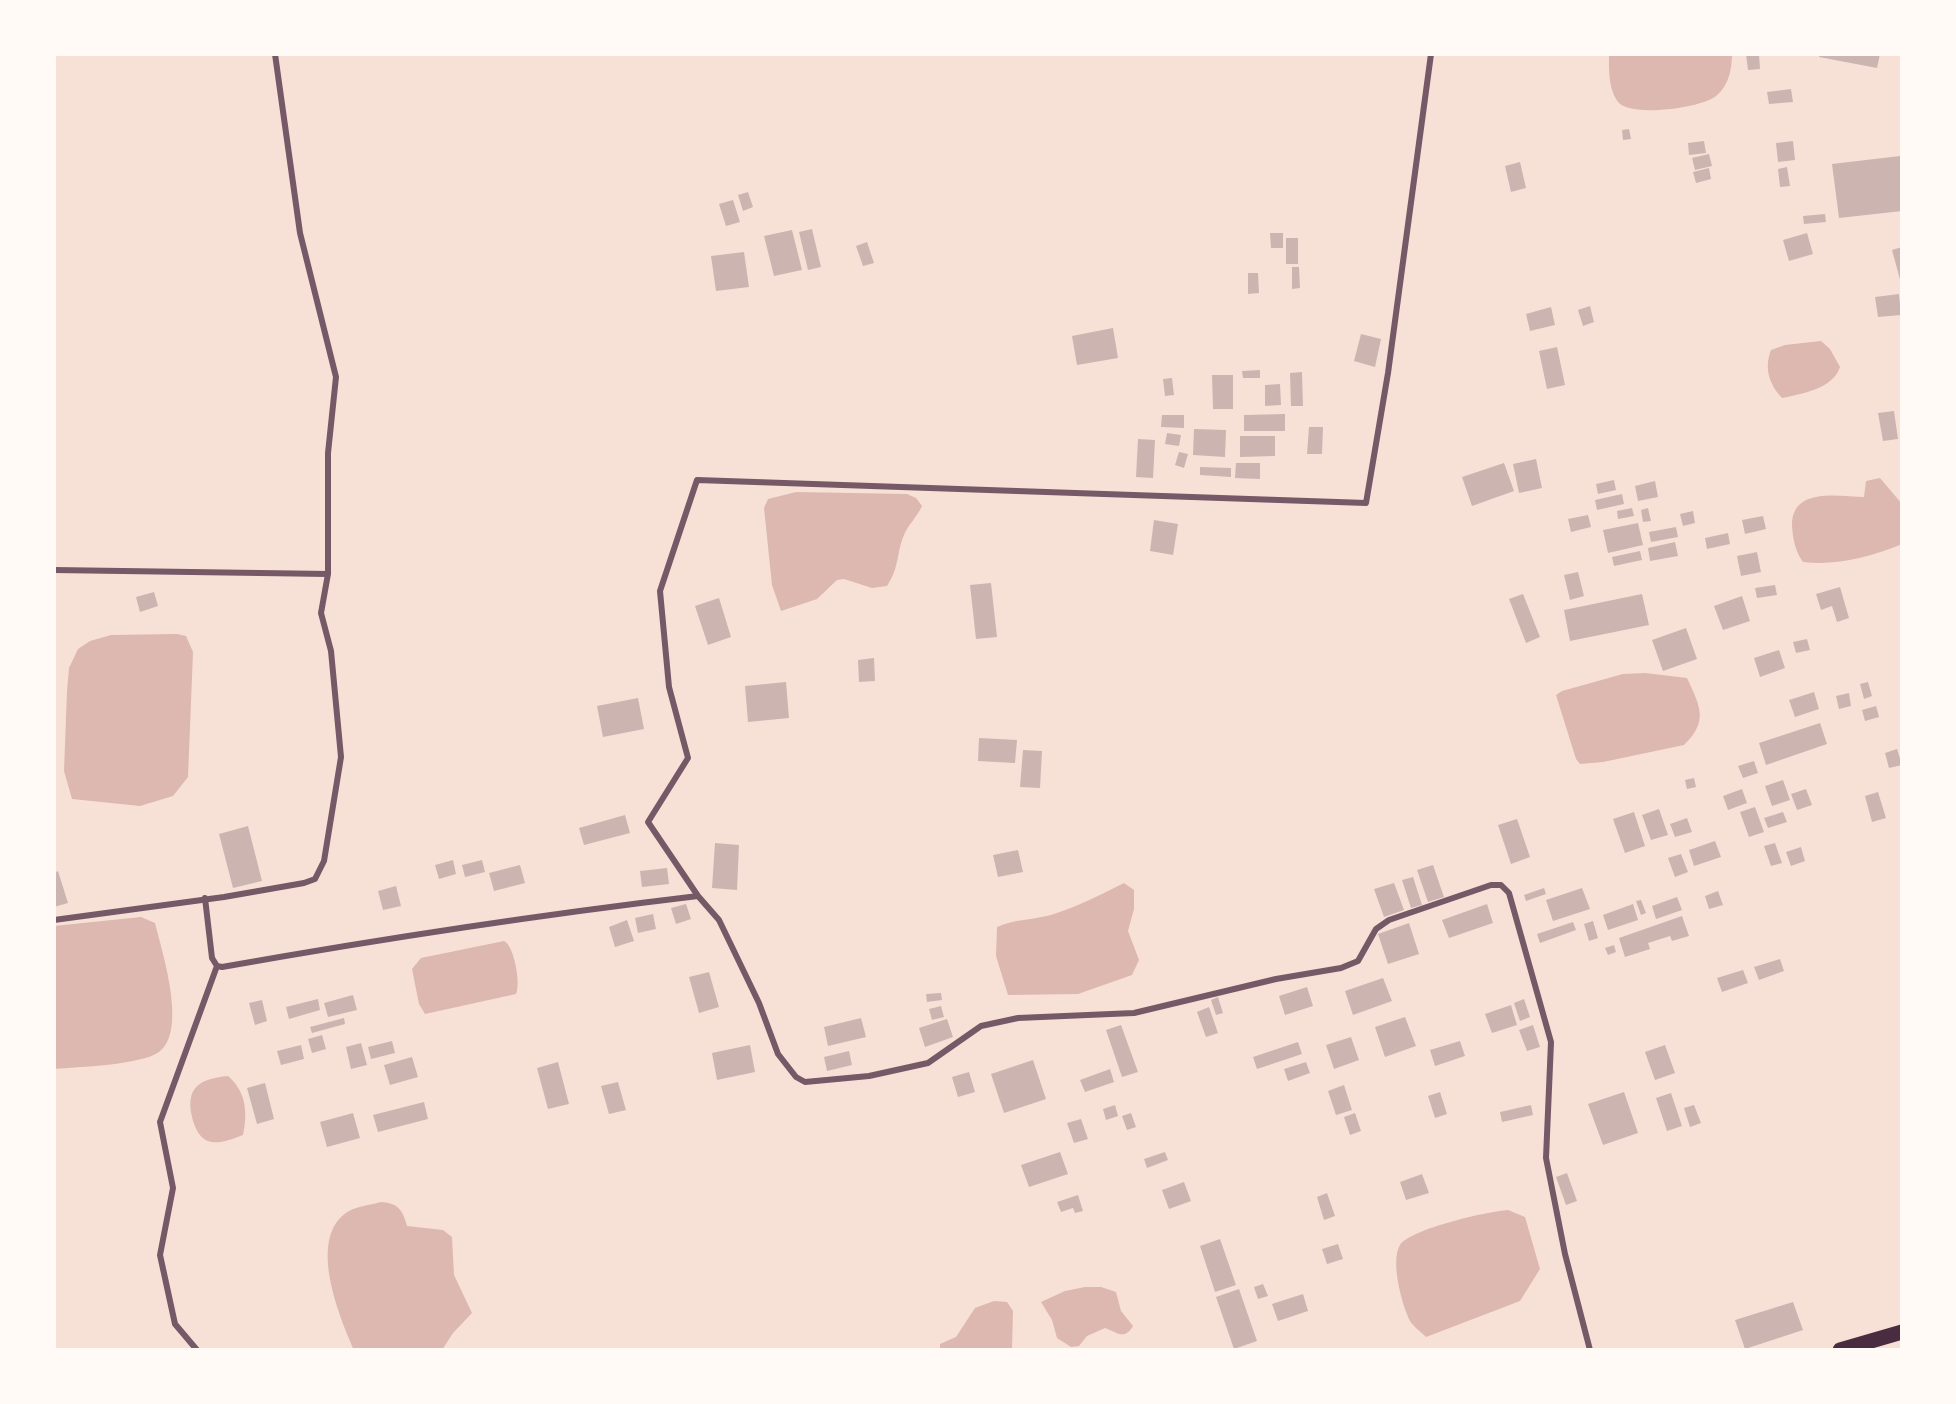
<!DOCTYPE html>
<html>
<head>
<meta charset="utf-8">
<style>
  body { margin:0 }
  #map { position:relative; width:1956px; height:1404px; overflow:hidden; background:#f7e1d7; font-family:"IBM Plex Serif",serif }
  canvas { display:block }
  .frame { position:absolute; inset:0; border:56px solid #fffaf5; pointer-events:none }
</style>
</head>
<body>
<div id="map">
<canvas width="1956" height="1404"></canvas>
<div class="frame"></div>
</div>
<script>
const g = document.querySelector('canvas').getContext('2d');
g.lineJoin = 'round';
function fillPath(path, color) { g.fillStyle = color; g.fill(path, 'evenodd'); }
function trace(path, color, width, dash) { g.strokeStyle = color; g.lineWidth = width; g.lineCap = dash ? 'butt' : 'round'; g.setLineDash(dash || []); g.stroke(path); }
const water = new Path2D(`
  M1609,54H1732C1732,70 1728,89 1713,98C1697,108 1633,117 1619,103C1608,90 1609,69 1609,54Z
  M1821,341L1830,349L1840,367C1833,389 1801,394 1782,398C1769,384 1764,368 1771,350L1785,345Z
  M1880,478L1902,504V544C1871,557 1836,566 1803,562C1795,551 1793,539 1792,526C1791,487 1838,496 1864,497L1866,481Z
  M796,492L907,494L916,498L922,506C917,517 908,525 904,535C896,554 900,566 887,586L872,588L844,579L837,580L817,599L781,611L772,585L764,508L768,499Z
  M177,634L186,636L193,652L188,777L173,796L140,806L72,799L64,771L67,691L69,668L78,649L90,641L111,635Z
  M1645,673L1687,678C1700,706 1709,721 1684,745L1603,762L1580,764L1576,759L1556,695L1562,691L1623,674Z
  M1124,883L1134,890V909L1128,931L1139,960L1132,975L1078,994L1008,995L996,956L997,927C1014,919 1033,920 1051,915C1077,907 1100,895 1124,883Z
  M141,917L155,923C162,952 188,1031 159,1052C141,1065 78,1067 54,1069V926Z
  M504,941C514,945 521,984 516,994L425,1014L419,1004L412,969L421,958Z
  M228,1076C246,1091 248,1113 243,1135C216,1146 200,1148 192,1117C185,1086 201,1079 228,1076Z
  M381,1202C398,1203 403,1210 407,1226L443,1230L452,1237L454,1275L472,1313L453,1333L442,1350H354C339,1316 306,1236 349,1211C358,1206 371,1205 381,1202Z
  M1508,1210L1525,1217L1540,1269L1520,1301L1426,1337C1421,1332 1414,1327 1410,1321C1402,1305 1390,1261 1400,1245C1410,1229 1489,1211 1508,1210Z
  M1085,1287H1101L1116,1292L1121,1311L1133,1326C1124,1341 1117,1332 1105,1328L1087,1336L1079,1346L1071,1347L1057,1338L1052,1320L1041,1302L1065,1291Z
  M994,1301L1007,1302L1013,1311L1012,1350H940V1344L956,1337L975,1308Z`);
const building = new Path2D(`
  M1746,54H1759L1760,69L1748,70Z
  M1820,54H1880L1877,68L1819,57Z
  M1791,89L1793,102L1769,104L1767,92Z
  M1629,129L1631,139L1623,140L1622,130Z
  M1704,141L1706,153L1689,155L1688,143Z
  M1793,141L1795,160L1778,162L1776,143Z
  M1709,154L1712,166L1695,170L1692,158Z
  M1900,156L1902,211L1839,218L1832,164Z
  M1520,162L1526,188L1511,192L1505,166Z
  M1787,167L1790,186L1780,187L1778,169Z
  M1709,168L1711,179L1696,183L1693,172Z
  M748,192L753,207L743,211L738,195Z
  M733,200L740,222L726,226L719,204Z
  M1825,214L1826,222L1804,224L1803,216Z
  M812,229L821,267L808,270L799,232Z
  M792,230L802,270L774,276L764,236Z
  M1270,233H1283V248H1271Z
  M1807,233L1813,254L1789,261L1783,240Z
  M1286,238H1298V264H1286Z
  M867,242L874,263L863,266L856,246Z
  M1902,247V283H1901L1892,250Z
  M744,252L749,287L716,291L711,256Z
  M1292,267H1299L1300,288L1292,289Z
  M1248,273H1258L1259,293L1248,294Z
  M1899,294L1901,315L1878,317L1875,297Z
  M1590,306L1594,322L1583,326L1578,310Z
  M1551,307L1555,325L1530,331L1526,314Z
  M1113,328L1118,358L1077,365L1072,336Z
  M1361,334L1381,339L1375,367L1354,361Z
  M1557,347L1565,385L1547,389L1539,351Z
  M1260,370V378H1243L1242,371Z
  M1302,372L1303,406H1291L1290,373Z
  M1212,375H1233V409H1213Z
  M1172,378L1174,395L1165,396L1163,379Z
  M1280,384L1281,405L1265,406V385Z
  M1894,411L1898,439L1883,441L1878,413Z
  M1285,414V431H1244V415Z
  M1162,415H1184V428L1161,427Z
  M1309,427H1323L1322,454H1307Z
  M1194,429L1226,430L1225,457L1193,455Z
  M1167,433L1181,435L1179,446L1165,444Z
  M1240,436H1275V456L1240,457Z
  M1138,439L1155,440L1153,478L1136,477Z
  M1179,452L1188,454L1184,468L1175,465Z
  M1536,459L1542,488L1519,493L1513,464Z
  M1236,463H1260V479L1235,478Z
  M1504,463L1514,491L1472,506L1462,477Z
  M1200,467L1231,468V477L1200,475Z
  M1614,480L1616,490L1598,494L1596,484Z
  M1655,481L1658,497L1638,501L1635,486Z
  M1622,494L1624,504L1597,510L1595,500Z
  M1632,508L1634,516L1618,519L1617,511Z
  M1648,508L1651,521L1643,522L1641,510Z
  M1693,511L1695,523L1683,526L1680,514Z
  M1588,515L1591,527L1571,532L1568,519Z
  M1763,516L1766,529L1745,534L1742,520Z
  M1154,520L1178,524L1173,555L1150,551Z
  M1638,523L1643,545L1608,553L1603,530Z
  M1676,527L1678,537L1651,542L1649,532Z
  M1728,533L1730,544L1707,549L1705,538Z
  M1675,542L1678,556L1650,561L1648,548Z
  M1640,551L1642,560L1614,566L1612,557Z
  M1757,552L1761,572L1741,576L1737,556Z
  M1578,572L1584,596L1570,600L1564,575Z
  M991,583L997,637L976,639L970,585Z
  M1775,585L1777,595L1757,598L1755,588Z
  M1840,587L1849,618L1837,622L1832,606L1821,610L1816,594Z
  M154,592L158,606L140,612L136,597Z
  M1523,594L1540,637L1526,643L1509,599Z
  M1642,594L1649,625L1570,641L1564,610Z
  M1742,596L1750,621L1723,630L1714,606Z
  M719,598L731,637L708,645L695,606Z
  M1686,628L1697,659L1663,671L1652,640Z
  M1807,639L1810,650L1796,653L1793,642Z
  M1779,650L1785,668L1760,677L1754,658Z
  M874,658L875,681L859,682L858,660Z
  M786,682L789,718L748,722L745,686Z
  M1868,682L1872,696L1864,699L1860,684Z
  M1814,692L1819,709L1795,717L1789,700Z
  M1849,693L1851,706L1839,709L1836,696Z
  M638,698L644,729L603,737L597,706Z
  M1876,706L1879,717L1865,721L1862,710Z
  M1820,723L1827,744L1766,765L1759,743Z
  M979,738L1017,740L1015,763L978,761Z
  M1897,749L1902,765L1889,768L1885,753Z
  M1023,750L1042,751L1040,788L1020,787Z
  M1754,761L1758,773L1743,778L1738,766Z
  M1694,778L1696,787L1687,789L1685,780Z
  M1783,780L1790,800L1772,806L1765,786Z
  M1742,789L1747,803L1728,810L1723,796Z
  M1806,789L1812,805L1797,810L1791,794Z
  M1878,792L1886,818L1872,822L1865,796Z
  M1755,807L1764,832L1749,837L1740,812Z
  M1659,809L1668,835L1651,840L1642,815Z
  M1634,812L1645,846L1625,853L1613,819Z
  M1783,812L1787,822L1768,828L1764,818Z
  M625,815L630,833L584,845L579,828Z
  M1687,818L1692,832L1675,837L1670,824Z
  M1517,819L1530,857L1511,864L1498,825Z
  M248,826L262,881L233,888L219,834Z
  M1715,841L1721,857L1694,866L1689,850Z
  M715,843L739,845L737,890L712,888Z
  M1775,843L1782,863L1771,866L1764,846Z
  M1801,847L1805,861L1791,866L1786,852Z
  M1018,850L1023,872L998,877L993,855Z
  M1681,854L1688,872L1675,877L1668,858Z
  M453,860L456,874L439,879L435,865Z
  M482,860L485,872L465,877L462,865Z
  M520,865L525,883L494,891L489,873Z
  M1433,865L1444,897L1428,902L1417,870Z
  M667,868L669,884L642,887L640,871Z
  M58,871L68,903L54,907V873Z
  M1413,877L1422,905L1411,908L1402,880Z
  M1394,883L1404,910L1384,917L1374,889Z
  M396,886L401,906L383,910L378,891Z
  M1544,888L1546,894L1526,901L1524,895Z
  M1582,888L1590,909L1553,921L1546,900Z
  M1718,891L1723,905L1709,909L1705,896Z
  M1677,897L1682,910L1656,919L1652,906Z
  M1641,900L1646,913L1641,915L1636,901Z
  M686,904L691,919L676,924L671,908Z
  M1487,904L1493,923L1449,938L1442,920Z
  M1633,904L1638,920L1608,930L1603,915Z
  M653,914L656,929L638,933L635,918Z
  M1682,916L1689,936L1672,941L1670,936L1648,943L1650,949L1625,957L1619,938Z
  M627,920L634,941L615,947L609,927Z
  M1593,921L1598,938L1589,941L1584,924Z
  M1573,922L1576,930L1540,943L1537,934Z
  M1409,923L1419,954L1388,964L1378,934Z
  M1614,945L1616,952L1608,955L1605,948Z
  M1780,959L1784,971L1759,980L1754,967Z
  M1743,970L1748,983L1722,992L1717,978Z
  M709,972L719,1007L699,1013L689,977Z
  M1383,978L1392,1001L1353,1015L1345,991Z
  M1307,987L1313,1006L1285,1015L1279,996Z
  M941,993L942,1000L927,1002L926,994Z
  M353,995L357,1010L328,1017L324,1003Z
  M1218,997L1223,1013L1216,1015L1211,1000Z
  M318,999L320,1010L289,1019L286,1007Z
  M1524,999L1530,1017L1520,1021L1514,1003Z
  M262,1000L267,1021L255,1025L249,1003Z
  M1511,1005L1517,1025L1492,1033L1485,1014Z
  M941,1006L944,1017L932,1020L929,1009Z
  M1209,1007L1218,1033L1206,1037L1197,1012Z
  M1405,1017L1416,1046L1385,1057L1375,1027Z
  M344,1018L345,1024L312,1033L310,1027Z
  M861,1018L866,1037L828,1046L824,1027Z
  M947,1019L953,1037L925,1047L919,1028Z
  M1121,1025L1138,1072L1122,1077L1106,1030Z
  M1533,1025L1540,1047L1527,1051L1519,1030Z
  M322,1035L326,1049L312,1053L308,1039Z
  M1351,1037L1359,1060L1334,1069L1326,1045Z
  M392,1041L395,1053L371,1059L368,1047Z
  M1460,1041L1465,1056L1435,1066L1430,1050Z
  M1298,1042L1302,1054L1257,1069L1253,1057Z
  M361,1043L367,1065L351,1069L346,1047Z
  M301,1045L304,1059L281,1065L277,1051Z
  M750,1045L755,1072L717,1080L712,1053Z
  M1665,1045L1675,1073L1655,1080L1645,1052Z
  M849,1051L852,1065L827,1071L824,1057Z
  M412,1057L418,1077L390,1085L384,1065Z
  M1033,1060L1046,1099L1004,1113L991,1074Z
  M558,1062L569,1104L548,1109L537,1068Z
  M1306,1062L1310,1073L1288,1081L1284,1069Z
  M1110,1069L1114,1082L1085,1092L1080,1080Z
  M969,1072L975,1092L958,1097L952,1077Z
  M618,1082L626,1110L609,1114L601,1086Z
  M265,1083L274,1119L257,1124L247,1088Z
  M1344,1085L1352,1110L1336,1115L1328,1091Z
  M1440,1092L1447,1114L1435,1118L1428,1096Z
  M1624,1092L1638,1133L1603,1145L1588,1104Z
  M1671,1093L1682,1126L1667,1131L1656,1098Z
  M424,1102L428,1119L378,1132L373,1115Z
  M1115,1105L1118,1116L1106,1120L1103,1109Z
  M1531,1105L1533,1115L1502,1122L1500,1112Z
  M1694,1105L1701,1123L1690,1127L1684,1108Z
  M353,1113L360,1138L327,1147L320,1122Z
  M1131,1113L1136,1127L1127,1130L1122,1116Z
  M1355,1113L1361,1131L1350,1135L1344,1117Z
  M1081,1119L1088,1139L1074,1143L1067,1123Z
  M1060,1152L1068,1174L1029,1187L1021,1165Z
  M1165,1152L1168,1160L1147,1168L1144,1159Z
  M1567,1173L1577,1201L1566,1205L1556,1177Z
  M1422,1174L1429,1193L1406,1200L1400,1182Z
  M1184,1182L1191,1201L1169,1209L1162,1190Z
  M1327,1193L1335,1216L1324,1220L1317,1197Z
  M1078,1195L1083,1211L1075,1213L1073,1208L1061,1212L1057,1202Z
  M1220,1239L1236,1285L1215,1292L1200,1246Z
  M1338,1244L1343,1259L1327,1264L1322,1249Z
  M1263,1284L1268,1296L1258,1299L1254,1287Z
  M1239,1289L1257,1341L1234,1349L1216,1297Z
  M1303,1294L1308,1311L1278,1321L1272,1304Z
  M1793,1302L1803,1330L1745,1349L1735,1320Z`);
const minor = new Path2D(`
  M54,570L328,574
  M698,896L648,822L688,758L669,687L660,591L697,480L1366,503L1388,373L1431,54
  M205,898L212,958L217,966L222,967C380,939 538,915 698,896L719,920L759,1003L778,1054L796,1077L805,1082L869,1076L928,1063L981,1026L1018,1018L1134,1013L1276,979L1341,968L1358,961L1376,929L1389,920L1491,885H1501L1509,893L1551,1042L1546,1158L1565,1254L1590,1350
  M54,920L224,897L304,883L315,879L324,861L341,757L331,651L321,613L328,574V453L336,377L300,233L275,54
  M197,1350L175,1324L160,1255L173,1188L160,1122L217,966`);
const trunk = new Path2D(`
  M1840,1350L1902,1332`);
fillPath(water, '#dcb8b0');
fillPath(building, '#ccb4b1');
trace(minor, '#755966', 6);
trace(trunk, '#4a2c40', 15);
</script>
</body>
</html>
